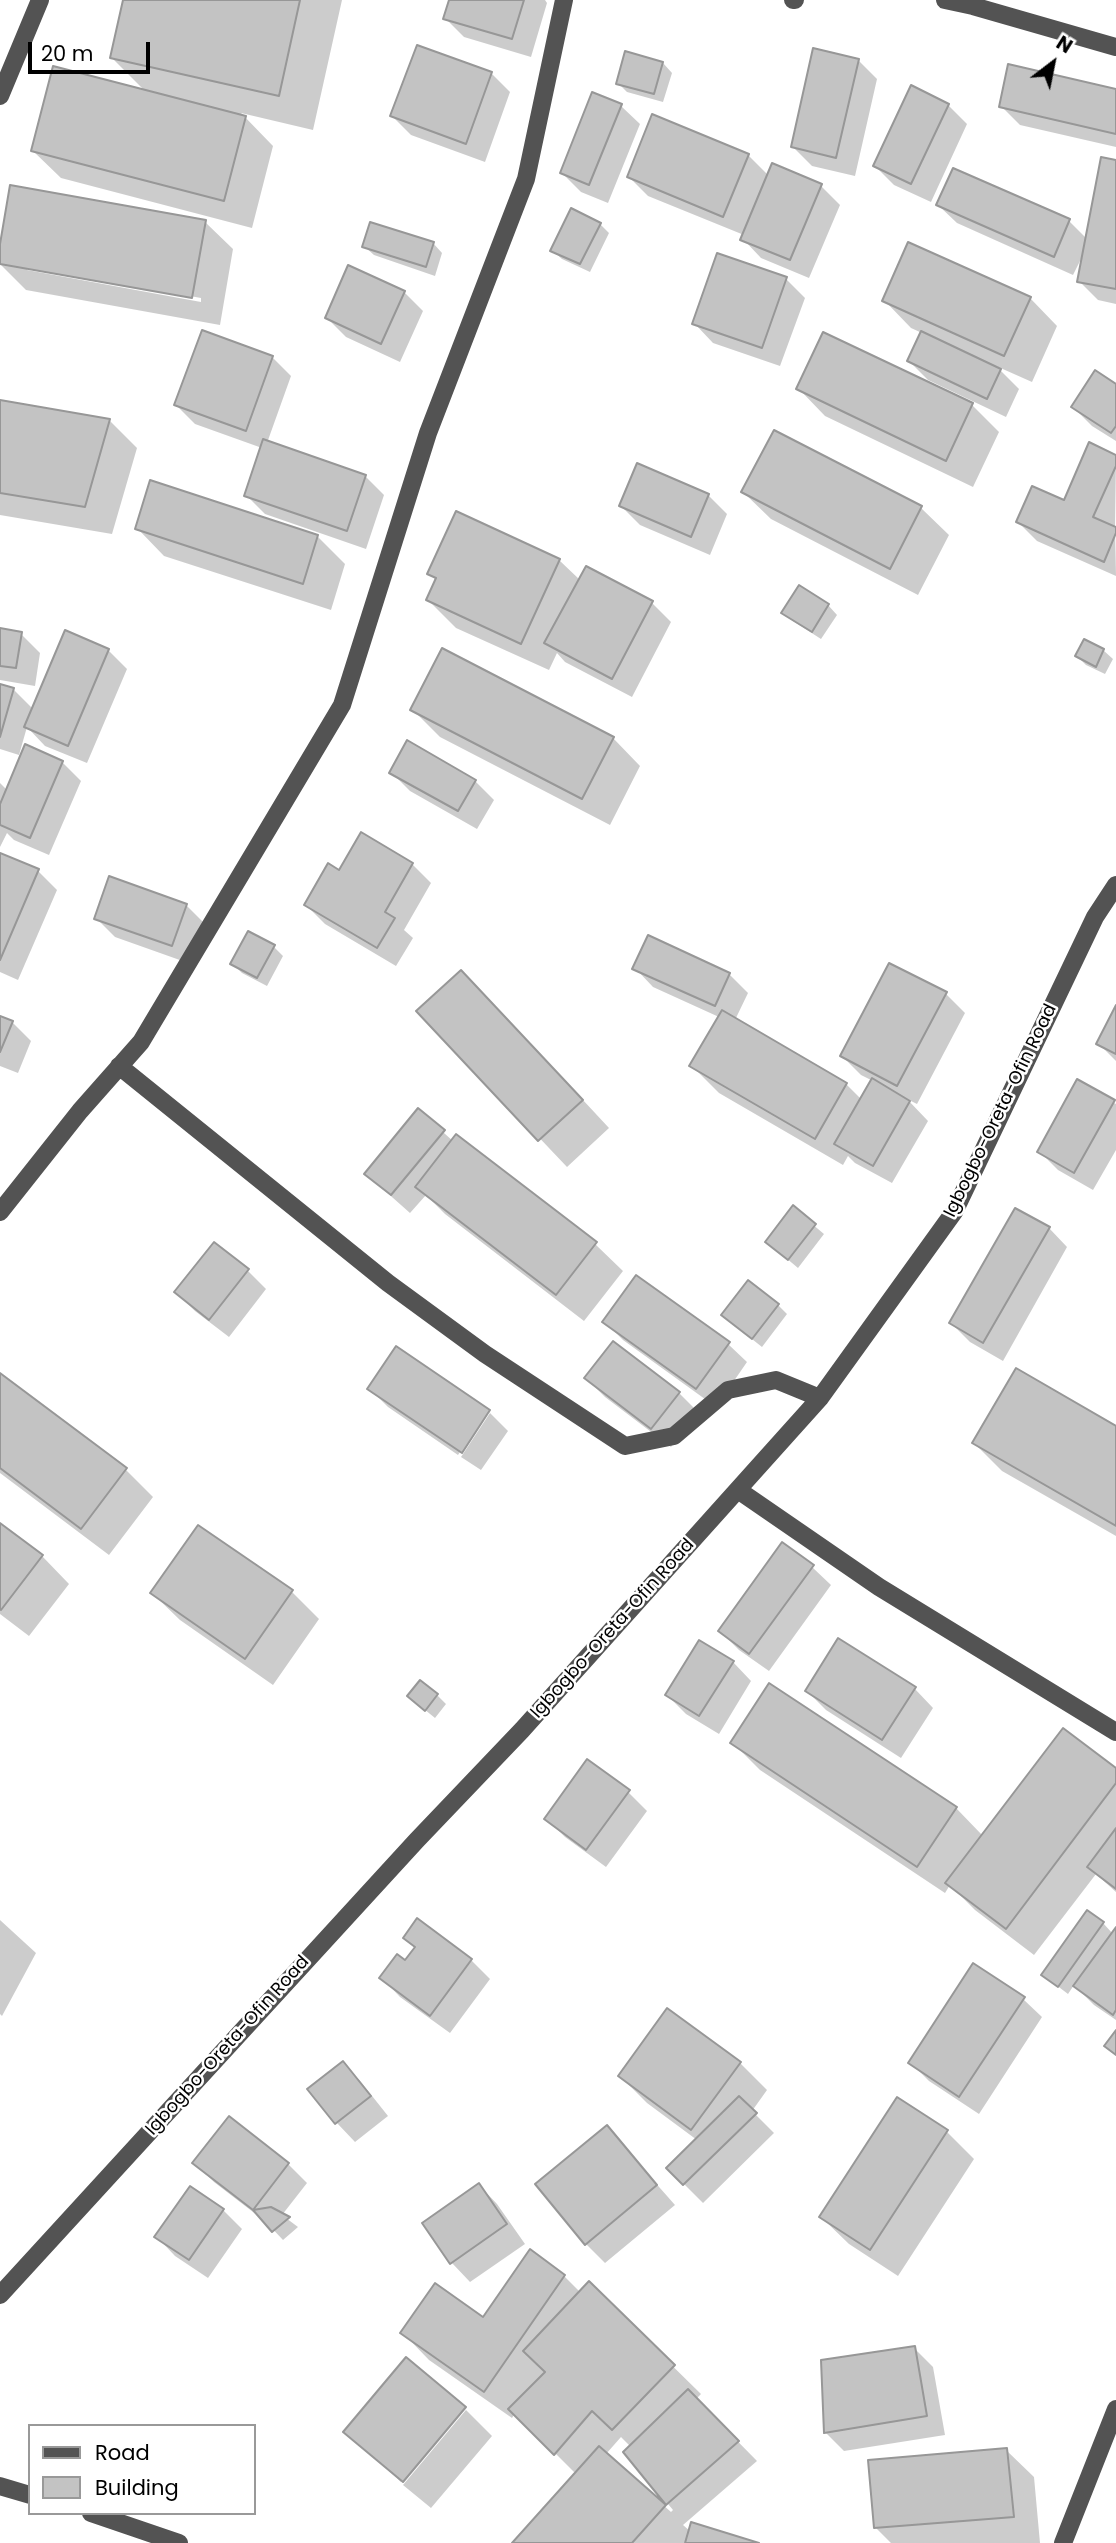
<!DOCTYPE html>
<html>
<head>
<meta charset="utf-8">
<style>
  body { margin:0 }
  #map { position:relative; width:1116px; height:2543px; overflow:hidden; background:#fff; font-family:Poppins,sans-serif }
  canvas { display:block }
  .legend { position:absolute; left:28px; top:2424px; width:228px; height:91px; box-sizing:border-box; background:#fff; border:2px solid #999; margin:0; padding:9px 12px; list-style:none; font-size:21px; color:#000 }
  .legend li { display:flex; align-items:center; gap:14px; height:35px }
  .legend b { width:35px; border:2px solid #999 }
  .north { position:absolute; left:1018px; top:28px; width:70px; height:70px; -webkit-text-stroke:5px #fff; paint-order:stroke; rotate:32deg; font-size:19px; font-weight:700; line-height:28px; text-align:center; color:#000 }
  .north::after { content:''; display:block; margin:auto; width:24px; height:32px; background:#000; clip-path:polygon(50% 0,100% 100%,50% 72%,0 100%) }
  .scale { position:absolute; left:28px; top:42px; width:122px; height:32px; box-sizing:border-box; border:4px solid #000; border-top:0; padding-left:9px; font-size:21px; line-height:24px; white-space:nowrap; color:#000; -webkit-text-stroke:5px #fff; paint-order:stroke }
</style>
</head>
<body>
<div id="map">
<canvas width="1116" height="2543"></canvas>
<ul class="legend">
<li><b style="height:9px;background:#535353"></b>Road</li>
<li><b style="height:19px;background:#c3c3c3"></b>Building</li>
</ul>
<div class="north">N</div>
<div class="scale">20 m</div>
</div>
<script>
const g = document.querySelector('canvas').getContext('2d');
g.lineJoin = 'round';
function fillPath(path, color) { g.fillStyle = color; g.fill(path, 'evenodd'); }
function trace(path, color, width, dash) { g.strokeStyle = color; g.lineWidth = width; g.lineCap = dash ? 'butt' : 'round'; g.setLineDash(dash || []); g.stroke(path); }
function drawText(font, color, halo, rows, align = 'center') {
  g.font = font + ' Poppins,sans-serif'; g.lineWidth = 5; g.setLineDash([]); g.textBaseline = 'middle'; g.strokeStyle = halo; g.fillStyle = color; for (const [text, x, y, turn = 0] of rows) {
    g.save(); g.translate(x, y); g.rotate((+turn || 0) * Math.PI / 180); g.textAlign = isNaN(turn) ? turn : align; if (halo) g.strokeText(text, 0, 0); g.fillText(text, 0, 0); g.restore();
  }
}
const shadow = new Path2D(`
  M125,0H342L313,130L241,113L273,146L252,228L61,178L33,151L147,93L112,58Z
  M451,0H545L547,3L531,57L464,37L445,18Z
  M858,60L877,79L855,176L812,166L793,147Z
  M663,63L672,73L663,102L627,92L618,83Z
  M491,73L510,92L485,162L411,135L392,116Z
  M912,88L948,105L967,124L931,202L894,185L875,166Z
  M1116,91V147L1020,125L1001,106Z
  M621,106L640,124L608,203L581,192L562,173Z
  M748,155L769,176L773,165L821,186L840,205L809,278L761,258L743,239L744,235L648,196L629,177Z
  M1116,162V304L1098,300L1079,281L1084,253L1073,275L957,223L938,205L1069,221L1087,239Z
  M205,222L233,249L220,325L26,290L0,264V254ZM27,267L201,298V302L27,270Z
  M600,224L609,233L590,272L562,259L552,250Z
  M433,243L442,253L435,276L374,255L364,246Z
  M786,279L805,298L780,366L713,343L695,324Z
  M404,292L423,311L400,362L346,337L327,318Z
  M1030,298L1057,326L1032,382L996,366L1019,389L1006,417L928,380L909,361L922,333L911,328L884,300Z
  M272,357L291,376L267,443L365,476L384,495L366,549L265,514L246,495L262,448L195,424L176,405Z
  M1116,386V441L1092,426L1073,407Z
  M798,388L972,405L999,432L973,487L825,416Z
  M0,401L110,421L137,448L112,534L0,515Z
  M1116,457L1115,528L1116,576L1037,541L1018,522L1065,502Z
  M743,492L921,508L949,535L918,595L771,519Z
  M708,495L727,514L710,555L640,525L621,506Z
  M137,528L317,536L345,564L331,610L164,556Z
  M559,560L580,580L652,603L671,622L632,697L565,662L557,653L549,670L456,628L428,600L437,581L429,573Z
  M828,605L837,615L821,639L793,621L783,612Z
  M0,630L21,634L40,653L35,686L0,680Z
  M108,650L127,669L87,763L45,746L27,727L19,755L0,749V686L13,689L34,710Z
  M1103,650L1113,659L1105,674L1086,665L1077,656Z
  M412,709L613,738L640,766L610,825L440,737Z
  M62,762L81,781L49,855L14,840L7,833L0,847V783L8,791Z
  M391,772L475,781L494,800L477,829L410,791Z
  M362,834L412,864L431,883L404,930L413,938L396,966L325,924L306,905L339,872Z
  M0,854L38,871L57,890L18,980L0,972Z
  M186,905L205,924L191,964L115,937L96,918Z
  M274,947L283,956L267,986L242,973L233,964Z
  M890,965L946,994L965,1013L917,1104L907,1099L928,1121L892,1183L855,1163L848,1156L843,1165L719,1093L692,1066L719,1017L653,987L635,968L729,974L748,993L735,1020L846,1084L862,1100L873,1081L861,1075L842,1056Z
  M489,999L609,1128L567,1167L419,1011Z
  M1116,1009V1061L1098,1043Z
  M0,1018L12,1022L31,1041L18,1073L0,1066Z
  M1078,1082L1116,1104V1150L1093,1190L1058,1170L1039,1151Z
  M418,1110L453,1141L595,1244L623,1271L584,1321L445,1214L426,1195L410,1213L366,1174Z
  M793,1208L824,1234L798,1268L767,1242Z
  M1049,1228L1067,1247L1003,1361L970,1342L951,1323Z
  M247,1270L266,1289L229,1337L195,1311L176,1292Z
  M778,1305L787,1314L762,1347L733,1324Z
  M604,1321L728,1344L747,1362L716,1407L623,1340Z
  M396,1349L490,1413H486L458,1455L388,1407L369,1388Z
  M0,1375L126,1470L153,1497L109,1555L0,1473Z
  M586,1378L679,1393L698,1412L671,1447L605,1397Z
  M490,1413L508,1431L481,1470L461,1457Z
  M1116,1428V1536L1002,1471L974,1443Z
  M0,1525L42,1556L69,1584L29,1636L0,1614Z
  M812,1567L831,1585L769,1671L739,1650L720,1631Z
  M292,1592L319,1619L273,1685L180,1620L152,1593Z
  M733,1662L751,1681L719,1734L686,1714L667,1695Z
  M915,1689L933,1708L901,1758L826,1710L807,1691Z
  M437,1695L446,1704L435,1718L419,1705Z
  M732,1742L956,1808L983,1836L1116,1770V1892L1096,1874L1034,1955L975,1910L950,1885L945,1893L760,1770Z
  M628,1792L647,1811L606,1867L565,1837L546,1818Z
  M0,1920L36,1953L2,2016L0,2014Z
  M1103,1923L1113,1934L1116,1930V2020L1094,2005L1074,1985L1068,1994L1043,1975Z
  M405,1938L471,1960L490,1979L450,2033L400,1997L382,1978L405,1962L416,1949Z
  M1023,1999L1042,2017L979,2114L929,2081L910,2062Z
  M343,2063L361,2082L388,2116L355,2142L337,2123L310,2090Z
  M740,2063L767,2090L752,2111L774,2133L703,2203L668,2168L697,2140L647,2103L620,2076Z
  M607,2128L675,2205L605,2263L586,2244Z
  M947,2132L974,2159L898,2276L849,2244L821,2217Z
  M195,2163L288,2164L307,2183L282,2215L298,2227L283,2240L266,2222L214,2182Z
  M479,2185L497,2204L525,2244L470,2282L452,2263L424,2224Z
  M223,2210L242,2229L208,2278L175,2256L157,2237Z
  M531,2252L564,2276L581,2293L589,2284L701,2394L696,2399L757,2461L683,2525L690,2531L753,2543H687L688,2538L684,2543H515L576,2474L515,2413L512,2418L429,2360L402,2332L484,2319ZM621,2437L631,2447L625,2452L673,2510L671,2512L606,2454Z
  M914,2348L933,2367L945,2435L844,2451L825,2432Z
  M463,2408L401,2482L346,2432Z
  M466,2410L492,2436L431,2508L403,2485Z
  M1006,2450L1034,2477L1040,2543H891L876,2528Z`);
const building = new Path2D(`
  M123,0H300L279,96L110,58Z
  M449,0H524L512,39L443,19Z
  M417,45L492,72L466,144L390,116Z
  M813,48L859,59L836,158L791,147Z
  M625,51L663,62L654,94L616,84Z
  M1008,64L1116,89V134L999,107Z
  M53,66L246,116L224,201L31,151Z
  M911,85L949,104L911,184L873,166Z
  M592,92L622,104L589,185L560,173Z
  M652,114L749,154L723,217L627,177Z
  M1101,157L1116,160V289L1077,282Z
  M772,163L822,184L790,260L740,240Z
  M953,168L1070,219L1054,257L936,205Z
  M10,185L206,220L192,298L0,264V244Z
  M571,208L601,223L580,264L550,251Z
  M370,222L434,242L426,267L362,247Z
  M908,242L1031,297L1004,356L882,301Z
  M717,253L787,277L762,348L692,324Z
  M348,265L405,291L381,344L325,318Z
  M202,330L273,356L246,431L174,405Z
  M921,331L1001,369L987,399L907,361Z
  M823,332L973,403L946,461L796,389Z
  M1095,370L1116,384V426L1111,433L1071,407Z
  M0,400L110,419L85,507L0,493Z
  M774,430L922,506L890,569L741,492Z
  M263,439L366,475L347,531L244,496Z
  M1089,442L1116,455V466L1093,517L1116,527V533L1104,562L1016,522L1032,486L1064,500Z
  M637,463L709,494L691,537L619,506Z
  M150,480L318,535L303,584L135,529Z
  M456,511L560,559L521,644L426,600L436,578L427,574Z
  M586,566L653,601L612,679L544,643Z
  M799,585L829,604L812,632L781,613Z
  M0,628L22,632L16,668L0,666Z
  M65,630L109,649L68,746L24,727Z
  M1084,639L1104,649L1096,667L1075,656Z
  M442,648L614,737L582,799L410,710Z
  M0,684L14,688L0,737Z
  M407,740L476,780L458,811L389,773Z
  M25,744L63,761L30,838L0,825V804Z
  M361,832L413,863L385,912L395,918L377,948L304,905L328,863L339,870Z
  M0,853L39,869L0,960Z
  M109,876L187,904L172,946L94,919Z
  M248,931L275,945L257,978L230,964Z
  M648,935L730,973L715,1006L632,969Z
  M889,963L947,992L897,1086L840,1056Z
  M461,970L583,1100L538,1141L416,1011Z
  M1116,1005V1054L1096,1044Z
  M722,1010L847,1083L815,1139L689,1066Z
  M0,1016L13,1021L0,1052Z
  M872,1078L910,1101L873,1166L834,1144Z
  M1077,1079L1115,1100L1074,1173L1037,1152Z
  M418,1108L445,1130L391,1195L364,1174Z
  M456,1134L597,1242L556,1295L415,1187Z
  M793,1205L816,1224L788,1260L765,1242Z
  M1015,1208L1050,1227L983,1343L949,1323Z
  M214,1242L249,1269L209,1320L174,1292Z
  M636,1275L730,1342L696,1389L602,1322Z
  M748,1280L779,1304L752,1339L721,1315Z
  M613,1341L680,1392L651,1429L584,1378Z
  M396,1346L490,1410L462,1453L367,1389Z
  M1016,1368L1116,1426V1526L972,1443Z
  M0,1373L127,1468L81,1529L0,1468Z
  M0,1523L43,1555L1,1610L0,1609Z
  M198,1525L293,1590L245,1659L150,1593Z
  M782,1542L814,1565L749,1654L718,1631Z
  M838,1638L916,1687L882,1740L805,1691Z
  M699,1640L734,1661L699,1716L665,1695Z
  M420,1680L438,1694L425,1711L407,1696Z
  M769,1683L957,1807L917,1867L730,1743Z
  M1063,1728L1116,1768V1783L1006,1929L945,1883Z
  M587,1759L630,1790L586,1850L544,1819Z
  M1116,1828V1889L1087,1867Z
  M1087,1910L1104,1922L1058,1987L1041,1975Z
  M417,1918L472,1959L430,2016L379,1978L397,1954L405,1960L415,1947L403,1938Z
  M1116,1927V2010L1113,2015L1073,1986Z
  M973,1963L1025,1997L959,2097L908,2063Z
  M667,2008L741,2062L691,2130L618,2076Z
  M1116,2030V2055L1104,2046Z
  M343,2061L371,2096L335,2124L307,2089Z
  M739,2096L757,2113L683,2185L666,2168Z
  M897,2097L948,2130L870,2250L819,2217Z
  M229,2116L289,2163L253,2210L192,2163Z
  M607,2125L657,2185L585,2245L535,2184Z
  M479,2183L507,2224L450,2264L422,2223Z
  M190,2186L224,2209L189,2260L154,2237Z
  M271,2207L290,2217L272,2232L253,2210Z
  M530,2249L565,2275L484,2392L400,2333L435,2283L483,2317Z
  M589,2281L675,2365L612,2430L592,2411L554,2455L508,2409L545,2372L523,2351Z
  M915,2346L927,2416L824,2433L821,2360Z
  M406,2357L466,2407L403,2482L343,2432Z
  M688,2389L739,2441L666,2505L623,2452Z
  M599,2446L666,2505L632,2543H512Z
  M1007,2448L1014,2517L874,2528L868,2460Z
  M691,2522L759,2543H685Z`);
const minor = new Path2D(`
  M793,0H795
  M945,0L973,6L1116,47
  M0,96L40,0
  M119,1066L388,1283L485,1354L625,1446L674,1436L728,1390L776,1380L820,1398
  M0,1212L80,1111L141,1042L342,705L428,433L526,179L564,0
  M738,1490L879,1587L1116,1732
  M0,2295L417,1840L522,1730L820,1398L954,1212L1095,917L1116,885
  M0,2486L30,2495
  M91,2513L179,2543
  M1063,2543L1116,2409`);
const streetNames = [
  ["Igbogbo-Oreta-Ofin Road",1001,1111,-64],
  ["Igbogbo-Oreta-Ofin Road",613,1629,-48],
  ["Igbogbo-Oreta-Ofin Road",228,2046,-48]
];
fillPath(shadow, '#0003');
fillPath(building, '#c3c3c3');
trace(building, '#979797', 2);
trace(minor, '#535353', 18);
drawText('18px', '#000', '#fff', streetNames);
</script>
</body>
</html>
